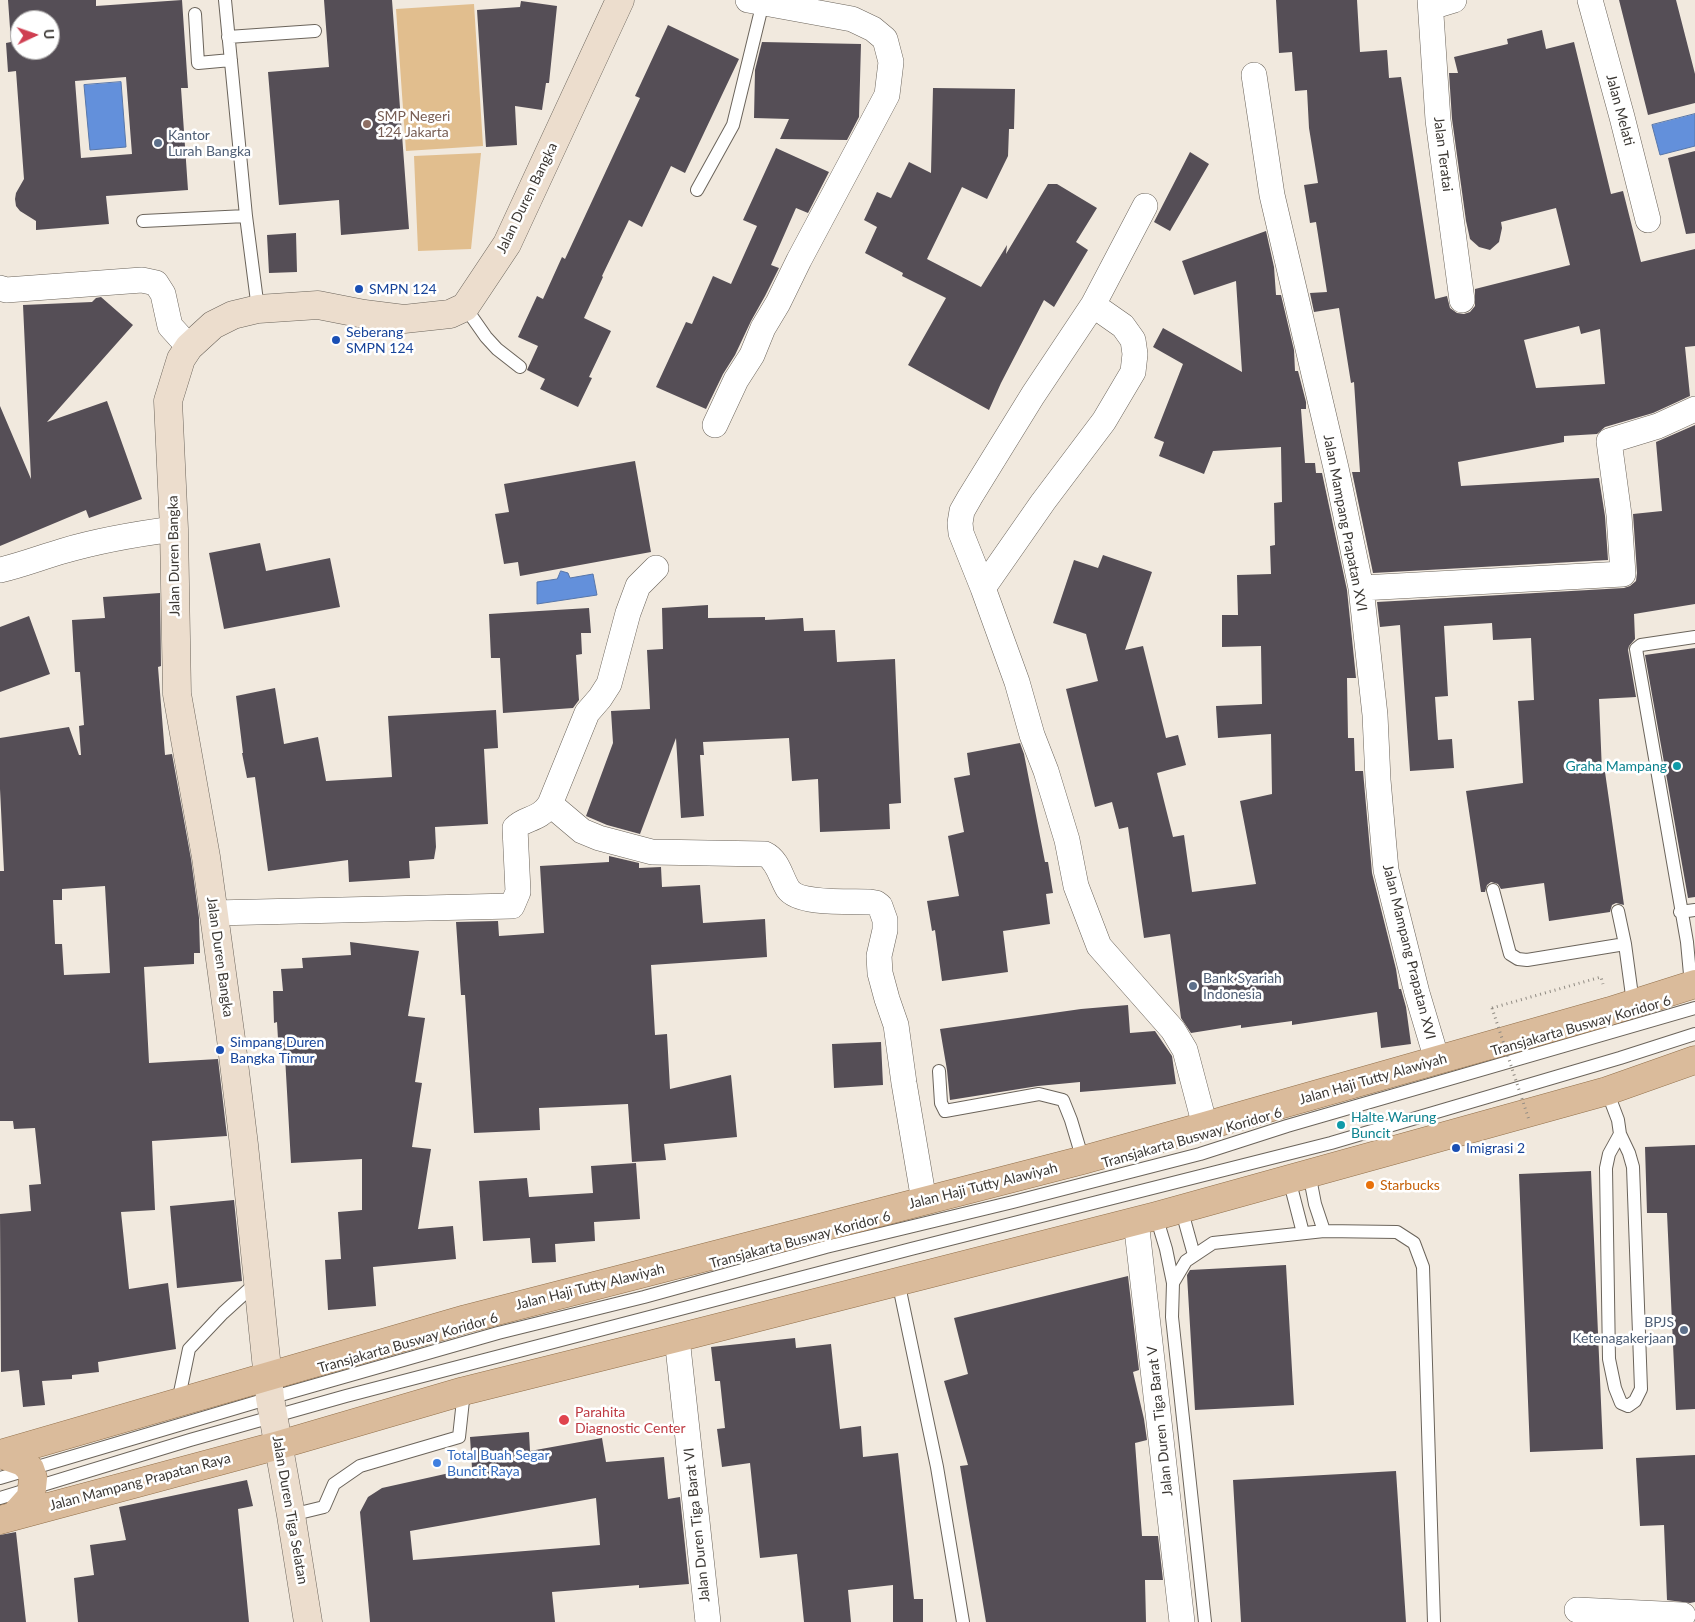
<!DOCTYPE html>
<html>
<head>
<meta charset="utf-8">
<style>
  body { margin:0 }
  #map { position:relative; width:1695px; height:1622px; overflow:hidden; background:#f1e9de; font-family:Lato,sans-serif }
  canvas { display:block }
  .north { position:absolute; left:10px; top:10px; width:50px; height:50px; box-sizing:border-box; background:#fff; border:1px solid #b1afae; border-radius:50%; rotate:87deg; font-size:14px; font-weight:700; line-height:20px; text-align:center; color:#3c3834 }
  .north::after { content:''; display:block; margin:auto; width:18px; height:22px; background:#cf3e51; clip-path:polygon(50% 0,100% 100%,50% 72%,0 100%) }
</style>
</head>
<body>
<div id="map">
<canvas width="1695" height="1622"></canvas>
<div class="north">U</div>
</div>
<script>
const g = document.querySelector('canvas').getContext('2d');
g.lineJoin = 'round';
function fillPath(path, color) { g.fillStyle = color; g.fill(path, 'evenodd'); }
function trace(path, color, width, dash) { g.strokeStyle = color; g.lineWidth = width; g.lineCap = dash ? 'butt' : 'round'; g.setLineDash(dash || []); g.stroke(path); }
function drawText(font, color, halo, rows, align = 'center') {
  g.font = font + ' Lato,sans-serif'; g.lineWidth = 5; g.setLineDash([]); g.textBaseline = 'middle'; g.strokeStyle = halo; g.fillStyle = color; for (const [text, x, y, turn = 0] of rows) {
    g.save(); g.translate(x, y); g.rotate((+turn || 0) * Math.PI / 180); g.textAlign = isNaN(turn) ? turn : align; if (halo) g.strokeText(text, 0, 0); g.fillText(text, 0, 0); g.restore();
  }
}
const green = new Path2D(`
  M474,4L483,146L406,151L396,9Z
  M481,153L471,249L418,251L414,156Z`);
const water = new Path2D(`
  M121,82L126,147L90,150L84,85Z
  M1695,114V146L1660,155L1652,125Z
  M561,571L568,573L570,578L593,574L597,595L537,604V582L557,579Z`);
const building = new Path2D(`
  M8,0H96V6L182,0L188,88H181L188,190L106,196L109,224L36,230V221L20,211L16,206L15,199L16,193L24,179L16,71L8,72L6,43L11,42ZM20,20H50V50H20ZM126,77L132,154L81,158L75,81Z
  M324,0H392L409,229L341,235L339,200L279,205L268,72L329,67Z
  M1276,0H1357L1360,52L1387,50L1389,78L1401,77L1435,299L1447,296L1450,308L1457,313L1464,314L1470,312L1475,306V289L1570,265L1556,208L1501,222L1502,228L1499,242L1490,250L1479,247L1470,239L1466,221L1452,119L1449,73H1458L1454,57L1508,44L1507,39L1542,30L1546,49L1574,42L1611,194L1623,191L1641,262L1695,249V346L1685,347L1690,396L1653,413L1605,427L1597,434L1564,436V442L1458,462L1461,486L1599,478L1605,516L1608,560L1373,573L1352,472H1360L1354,382L1351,383L1339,308L1314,312L1310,293L1327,292L1316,222L1310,223L1304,185L1318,183L1309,128L1307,90L1295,91L1292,52L1279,53ZM1579,326L1581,334L1600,329L1605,384L1536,388L1524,340Z
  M1619,0H1676L1695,74V103L1648,115Z
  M521,1L557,6L549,83H546L542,110L515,106L517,145L486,147L477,10L520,7Z
  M668,25L739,59L685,173L671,166L642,227L629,220L602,276L603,277L584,318L611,331L589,377L592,378L578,407L540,389L545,379L527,370L538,346L518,337L537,296L543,299L562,257L565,259L640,98L635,96Z
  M762,42L861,44L859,117L847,140L780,139L789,119L754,118L755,70Z
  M933,88L1015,89L1014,129H1009L1008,156L987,199L962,187L927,259L981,287L1007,245L1006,254L1048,184H1057L1097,208L1076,242L1088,250L1054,307L1044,300L1001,383L989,410L908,365L946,298L902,276L903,273L865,253L877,227L864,220L877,192L891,198L909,162L931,173Z
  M776,148L829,172L808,213L796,208L771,265L779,268L765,296L751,321L735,355L723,374L706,409L656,387L686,322L692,324L713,276L731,284L757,226L743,220Z
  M1695,151V233L1686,234L1668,158Z
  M1190,152L1209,164L1170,231L1154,222Z
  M1266,231L1274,267L1276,295H1281L1294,350L1295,371H1298L1306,402V409H1301L1305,463H1315L1316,473H1322L1347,590L1356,678H1347L1348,738H1354L1355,771H1363L1372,873L1396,969L1399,989H1401L1406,1007L1411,1044L1381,1048L1377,1012L1292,1025V1021L1241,1028V1025L1191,1033L1181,1018L1170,934L1144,938L1128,827L1119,829L1112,802L1095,807L1066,689L1098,681L1086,634L1053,623L1074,560L1098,568L1103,555L1152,572L1125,650L1143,646L1166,738L1178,735L1186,765L1157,773L1173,837L1184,835L1192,892L1256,884L1240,801L1272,794L1271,734L1218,738L1216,706L1262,704L1261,646L1222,647V615H1238L1237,575L1271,574L1270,546L1275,545L1274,503L1282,502L1281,447L1213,451L1204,474L1159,456L1164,442L1154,438L1183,364L1153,347L1163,328L1242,372L1236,281L1194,295L1182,261Z
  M296,233L297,272L269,273L267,235Z
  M101,297L133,325L47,422L107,401L142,499L89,518L86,510L0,546V406L31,479L23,305L92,302L96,298Z
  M1695,425V604L1634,614L1635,639L1629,646L1628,650L1636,697L1599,699L1602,772H1605L1624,905L1616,903L1612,905L1610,912L1549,921L1544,883L1501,889L1498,884L1491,882L1487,885L1485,892H1481L1466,791L1523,783L1518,701L1534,700L1531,638L1493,640L1492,623L1444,626L1448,696L1435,697L1438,740L1452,739L1454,768L1410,771L1400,625L1380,627L1377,602L1624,588L1630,586L1636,581L1637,573L1633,514L1662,511L1656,442Z
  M635,461L651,552L520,576L518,562L504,564L495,514L509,512L504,484Z
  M260,543L266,571L330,558L340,607L224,629L209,553Z
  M160,593L161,666L158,667L165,755L172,754L191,859L199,918L200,953H194V964L144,967L149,1063L218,1059L227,1136L152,1141L155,1210L121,1212L129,1289L168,1283L176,1349L98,1362L99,1372L72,1375V1379L42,1381L45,1405L23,1407L19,1370L1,1372L0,1214L31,1211L29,1185L41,1184L35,1128L14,1129L13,1121H0V871H4L0,789V738L69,727L79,755H81L79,726L84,725L80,672H75L72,620L105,618L103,597ZM105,886L110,973L64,975L62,944H55L53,900H62V889Z
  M708,605V618L765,617V620L803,618L804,631L835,630L837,662L895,659L901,803L889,804L890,829L820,832L818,779L792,781L789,738L703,742L704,755H700L704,816L681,818L676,738L640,834L607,825L586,816L613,743L611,711L650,709L647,650L663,649L662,608Z
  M589,608L591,633H581L582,654L576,655L579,700L573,708L503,713L500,658H491L489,614Z
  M29,616L50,674L0,692V627Z
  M1695,648V897L1688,898L1645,655Z
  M275,688L284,744L318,737L326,781L392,777L388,716L496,710L498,748L484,749L488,824L435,827L436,847L434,859L409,861L410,878L349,882L348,860L268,871L255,777L247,778L242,753H243L236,696Z
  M1020,743L1024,754L1045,862H1048L1053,893L1046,894L1050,924L1003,931L1008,972L942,981L935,930L932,931L927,901L959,896L948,836L964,832L954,778L970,775L967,753Z
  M609,856L639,863V868L661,867L662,887L700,885L703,923L765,919L767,957L651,965L655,1035L667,1034L670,1089L731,1075L737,1137L664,1144L666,1160L632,1162L628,1104L539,1108L540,1130L474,1133L465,995H461L456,922L498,921L499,936L544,933L540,866L609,862Z
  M350,942L419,951L408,1016L425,1018L415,1082L422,1083L412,1147L431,1149L418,1229L453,1226L456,1259L373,1267L376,1306L328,1310L325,1260L341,1259L338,1212L362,1210V1159L291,1163L285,1056H279L277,1022L274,1023L273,991H283L281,969L303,968L302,958L351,955Z
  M1128,1005L1130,1033L1155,1031L1172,1056L1176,1084L1080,1092V1082L1038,1086L950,1100L947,1070L940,1029L1081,1009Z
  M881,1042L883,1085L834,1088L832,1044Z
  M1695,1145V1409L1676,1410L1667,1213H1647L1645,1147Z
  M636,1163L640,1219L594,1222L595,1241L555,1244L556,1262L532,1263L530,1238L483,1241L479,1181L527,1178L529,1197L593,1193L591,1166Z
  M1591,1171L1603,1449L1530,1452L1519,1174Z
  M234,1200L242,1281L177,1288L170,1206Z
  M1286,1265L1294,1405L1195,1410L1187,1275L1190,1270Z
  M1128,1276L1139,1370L1133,1372L1144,1419L1147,1440L1135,1443L1142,1536H1158L1163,1580H1145L1146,1622H986L960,1466L968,1465L944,1381L968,1374L954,1318Z
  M795,1338L796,1348L831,1344L840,1429L861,1426L863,1457L898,1453L914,1599H923V1622H893V1585L848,1590L851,1622H804L797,1554L760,1558L750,1463L722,1467L717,1429L725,1428L720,1381H715L711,1347Z
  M529,1432L530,1451L602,1438L606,1462L664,1457L668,1499L680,1497L689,1584L639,1588V1585L552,1592L555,1622H370L360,1512L368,1497L382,1488L472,1468L470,1437ZM596,1498L600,1545L413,1560L410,1531Z
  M1695,1455V1602L1690,1603L1667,1600L1664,1525L1640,1526L1636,1458Z
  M1396,1471L1406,1622H1241L1233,1480Z
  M247,1480L253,1506L238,1509L249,1622H78L74,1578L94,1575L90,1545L126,1540L119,1507Z
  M16,1532L26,1622H0V1535Z`);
const path = new Path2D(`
  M1492,1008L1601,977L1603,984`);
const lane = new Path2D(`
  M225,0L246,216L258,309
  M195,14L198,63L231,60
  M228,37L315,31
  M697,190L733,125L763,2
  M143,221L246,216
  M465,307L486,337L497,349L520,367
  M1493,890L1510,954L1518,959L1527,960L1625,944L1618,911
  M1680,912L1695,910
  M1625,944L1633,1003
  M1691,985L1687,942L1636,649L1641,645L1695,637
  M939,1071L941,1103L945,1111L1039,1094L1063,1100L1071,1120L1083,1160
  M1607,1091L1618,1120L1620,1134L1629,1153L1633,1167L1641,1389L1635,1401L1628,1406L1621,1403L1615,1388L1609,1359L1606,1168L1609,1154L1620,1134
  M1309,1173L1315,1204L1324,1231
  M1289,1179L1303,1233
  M1181,1208L1194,1255
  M1156,1216L1166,1249L1173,1283
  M898,1281L937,1467L963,1622
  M178,1402L189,1349L223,1313L257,1282
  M0,1478L270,1398L498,1333L644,1297L826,1247L1013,1202L1200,1154L1287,1126L1695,1008
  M0,1498L190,1440L346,1396L911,1249L1331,1143L1620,1058L1695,1034
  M291,1515L324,1507L334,1484L360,1466L459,1437L464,1391
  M1205,1622L1172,1317L1173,1283L1186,1261L1213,1243L1324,1231L1397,1232L1414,1243L1423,1267L1434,1622`);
const street = new Path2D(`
  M1430,0L1438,120L1462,300
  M1590,0L1622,117L1648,220
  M1431,7L1454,0
  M1254,75L1272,195L1336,468L1361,588L1375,715L1378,780L1386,870L1417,993L1437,1060
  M1145,206L1093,305L1033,395L970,497L962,511L960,523L961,533L983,588L1017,682L1032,735L1046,771L1067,840L1076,886L1099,946L1173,1030L1185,1050L1205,1126
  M0,288L6,290L142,280L156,283L163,294L170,326L189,347
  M715,425L736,380L752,355L763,328L778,303L799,260L887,95L891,62L885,39L873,29L852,19L748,0
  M0,570C22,565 42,557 63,551C100,540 136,534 174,529
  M983,588L1043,502L1104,421L1133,372L1135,354L1133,340L1123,326L1093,305
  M1361,588L1623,574L1619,515L1609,441L1658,426L1695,409
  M550,804L582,831L599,838L652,852L765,854C778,860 781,878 788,889C799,905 852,901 870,902L876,903L880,906L885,920V930L879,956L880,973L887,999L896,1025L904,1083L924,1201
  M214,913L512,906L518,892L515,828C525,817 539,821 550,804L587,713L600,698L609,684L628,613L638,586L656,568
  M1136,1221L1182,1622
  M677,1338L708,1622
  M1577,1610L1683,1615`);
const secondary = new Path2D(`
  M308,1622L291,1515L270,1398L244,1145L231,1039L206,857L177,694L174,529L168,401L181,359L189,347L213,325L233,315L258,309L318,305L364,314L404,319L450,314L465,307L507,244L620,0`);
const primary = new Path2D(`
  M0,1454L466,1319L1083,1160L1205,1126L1610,1011L1695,984
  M0,1454L23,1462L30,1469L33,1478L31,1497L14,1516
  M0,1520L279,1445L464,1391L677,1338L1156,1216L1607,1091L1695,1060`);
const pathBridge = new Path2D(`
  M1492,1008L1529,1120`);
const markers = [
  [367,124,5,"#8d6e63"],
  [158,143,5,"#5c6f8a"],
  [359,289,5,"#1a4fb4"],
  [336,340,5,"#1a4fb4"],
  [1677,766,5,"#0f9aa8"],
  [1193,986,5,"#5c6f8a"],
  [220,1050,5,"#1a4fb4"],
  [1341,1125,5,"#0f9aa8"],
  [1456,1148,5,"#1a4fb4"],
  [1370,1185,5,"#e8710a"],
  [1684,1330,5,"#5c6f8a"],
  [564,1420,6,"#e0444e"],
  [437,1463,5,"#3f7fe0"]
];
const streetNames = [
  ["Jalan Melati",1620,110,75],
  ["Jalan Teratai",1443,154,83],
  ["Jalan Duren Bangka",527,198,-64],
  ["Jalan Mampang Prapatan XVI",1345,523,79],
  ["Jalan Duren Bangka",174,556,-91],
  ["Jalan Mampang Prapatan XVI",1409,952,76],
  ["Jalan Duren Bangka",220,957,82],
  ["Transjakarta Busway Koridor 6",1581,1026,-16],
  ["Jalan Haji Tutty Alawiyah",1373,1079,-16],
  ["Transjakarta Busway Koridor 6",1192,1138,-16],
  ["Jalan Haji Tutty Alawiyah",983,1186,-14],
  ["Transjakarta Busway Koridor 6",800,1240,-15],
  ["Jalan Haji Tutty Alawiyah",590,1287,-14],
  ["Transjakarta Busway Koridor 6",408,1343,-16],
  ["Jalan Duren Tiga Barat V",1160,1421,-96],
  ["Jalan Mampang Prapatan Raya",140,1482,-15],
  ["Jalan Duren Tiga Selatan",290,1510,80],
  ["Jalan Duren Tiga Barat VI",697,1525,-96]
];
const educationNames = [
  ["SMP Negeri",377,116],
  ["124 Jakarta",377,132]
];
const serviceNames = [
  ["Kantor",168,135],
  ["Lurah Bangka",168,151],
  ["Bank Syariah",1203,978],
  ["Indonesia",1203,994],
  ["BPJS",1674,1322,"right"],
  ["Ketenagakerjaan",1674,1338,"right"]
];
const transitNames = [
  ["SMPN 124",369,289],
  ["Seberang",346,332],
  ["SMPN 124",346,348],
  ["Simpang Duren",230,1042],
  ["Bangka Timur",230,1058],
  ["Imigrasi 2",1466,1148]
];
const cultureNames = [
  ["Graha Mampang",1667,766],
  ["Halte Warung",1351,1117,"left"],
  ["Buncit",1351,1133,"left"]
];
const foodNames = [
  ["Starbucks",1380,1185]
];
const healthNames = [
  ["Parahita",575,1412],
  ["Diagnostic Center",575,1428]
];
const shopNames = [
  ["Total Buah Segar",447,1455],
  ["Buncit Raya",447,1471]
];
fillPath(green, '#e1be8e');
fillPath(water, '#6390db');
trace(water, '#5776a9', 1);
fillPath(building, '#554e56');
trace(lane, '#6b645b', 14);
trace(street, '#6b645b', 26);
trace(secondary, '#6b645b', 29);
trace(primary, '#92704b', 29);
trace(path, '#908b83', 3, [1, 4]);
trace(lane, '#fff', 12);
trace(street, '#fff', 25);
trace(secondary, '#ecddcd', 28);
trace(primary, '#dabb9b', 28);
trace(pathBridge, '#908b83', 3, [1, 4]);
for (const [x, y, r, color] of markers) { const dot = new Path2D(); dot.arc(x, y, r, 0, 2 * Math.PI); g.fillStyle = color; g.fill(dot); trace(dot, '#fff', 2); }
drawText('14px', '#3c3834', '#fff', streetNames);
drawText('14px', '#785e54', '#fff', educationNames, 'left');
drawText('14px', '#4e5e75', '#fff', serviceNames, 'left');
drawText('14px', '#164399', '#fff', transitNames, 'left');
drawText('14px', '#0d838f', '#fff', cultureNames, 'right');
drawText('14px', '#c56008', '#fff', foodNames, 'left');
drawText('14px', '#be3a42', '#fff', healthNames, 'left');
drawText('14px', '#366cbe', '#fff', shopNames, 'left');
</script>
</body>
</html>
